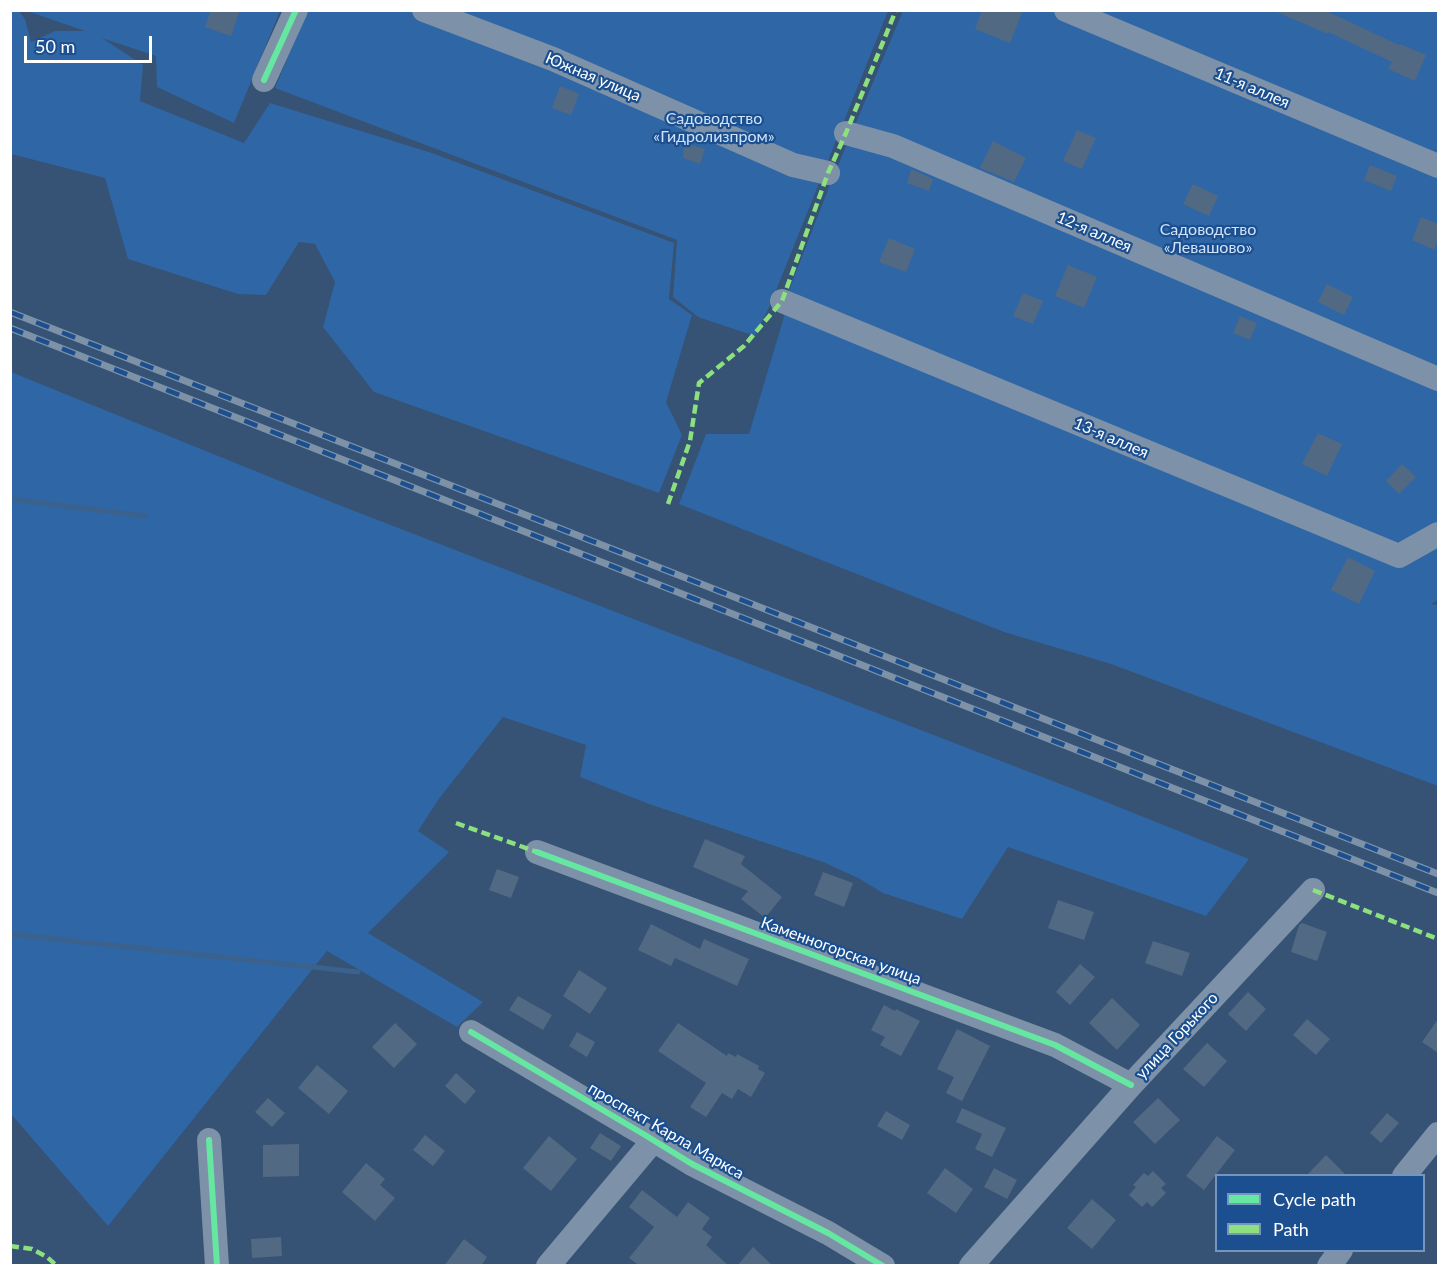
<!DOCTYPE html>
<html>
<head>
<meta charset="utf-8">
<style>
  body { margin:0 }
  #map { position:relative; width:1449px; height:1276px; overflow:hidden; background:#365274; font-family:Lato,sans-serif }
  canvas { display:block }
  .frame { position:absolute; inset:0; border:12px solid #fff; pointer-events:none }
  .legend { position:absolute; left:1215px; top:1174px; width:210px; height:78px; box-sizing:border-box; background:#1b4f8f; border:2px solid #7695bc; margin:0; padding:8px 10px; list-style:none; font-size:18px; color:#fff }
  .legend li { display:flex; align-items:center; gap:12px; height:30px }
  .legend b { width:30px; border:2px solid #7695bc }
  .scale { position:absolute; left:24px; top:36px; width:128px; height:27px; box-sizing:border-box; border:3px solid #fff; border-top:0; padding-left:8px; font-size:18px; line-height:21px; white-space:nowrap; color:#fff; -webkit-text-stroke:4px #1b4f8f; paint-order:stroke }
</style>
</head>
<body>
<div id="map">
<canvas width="1449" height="1276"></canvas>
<div class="frame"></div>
<ul class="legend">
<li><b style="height:8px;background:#66e7a1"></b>Cycle path</li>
<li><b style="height:8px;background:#8de07e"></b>Path</li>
</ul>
<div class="scale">50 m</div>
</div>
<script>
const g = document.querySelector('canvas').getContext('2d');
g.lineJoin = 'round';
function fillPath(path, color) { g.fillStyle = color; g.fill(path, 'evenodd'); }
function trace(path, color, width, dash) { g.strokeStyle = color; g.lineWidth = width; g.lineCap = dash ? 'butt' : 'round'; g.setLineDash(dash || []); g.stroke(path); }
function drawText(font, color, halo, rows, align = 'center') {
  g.font = font + ' Lato,sans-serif'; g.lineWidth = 4.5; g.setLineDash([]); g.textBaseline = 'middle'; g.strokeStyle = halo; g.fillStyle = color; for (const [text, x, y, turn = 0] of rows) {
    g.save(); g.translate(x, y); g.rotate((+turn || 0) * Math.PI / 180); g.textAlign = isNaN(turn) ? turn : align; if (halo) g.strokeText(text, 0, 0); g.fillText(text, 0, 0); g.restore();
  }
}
const green = new Path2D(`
  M10,11H19L25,19L31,42L55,31H85L27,11H280L234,123L157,87L156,56L102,38L143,65L140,101L244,143L270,103L432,153L674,243L669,299L692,315L666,402L682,435L659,493L374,392L323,327L335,282L315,244L299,242L266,295L238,294L128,259L105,178L11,154Z
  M307,11H888L771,303L755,336L698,317L673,297L677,240L275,88Z
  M903,11H1438V600L1431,604L1438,605V786L1111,664L1004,632L679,504L706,434H749L786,310L782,308L831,182Z
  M11,372L339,505L1076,790L1249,859L1206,916L1008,847L962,919L883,893L860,879L823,862L649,804L580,777L586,745L503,717L438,800L418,831L449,852L368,933L483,1002L457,1027L327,951L108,1226L11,1114Z`);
const stream = new Path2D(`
  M10,499L145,516
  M10,934L358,972`);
const building = new Path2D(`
  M211,10H240L231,36L205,27Z
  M982,10H1023L1010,43L975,29Z
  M1272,10H1324L1399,45L1400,44L1426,55L1415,81L1388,69L1392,62L1328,32V34Z
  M560,86L579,94L571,115L552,108Z
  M1077,130L1096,138L1082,169L1063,161Z
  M993,141L1026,158L1014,182L980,168Z
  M684,143L705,149L700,164L683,158Z
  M1370,165L1397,176L1391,191L1364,180Z
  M911,169L933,179L929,191L907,183Z
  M1193,184L1218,196L1209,216L1183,204Z
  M1421,217L1438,224V240L1434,250L1412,240Z
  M889,238L915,249L906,272L879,262Z
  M1068,265L1097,277L1084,308L1055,296Z
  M1327,284L1353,297L1344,315L1318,302Z
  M1023,293L1043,301L1033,324L1013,316Z
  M1240,316L1257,323L1250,340L1233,333Z
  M1318,433L1342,444L1327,476L1302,464Z
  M1402,464L1416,477L1399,494L1386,481Z
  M1348,557L1375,571L1359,604L1331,590Z
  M705,839L745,856L741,864L782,897L765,918L741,899L748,891L693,867Z
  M497,869L519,877L511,898L489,890Z
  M823,872L853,883L844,907L814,895Z
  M1058,900L1094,912L1084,940L1048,928Z
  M1302,923L1327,932L1317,961L1291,952L1299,925Z
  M651,924L700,949L704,939L749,959L737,986L675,958L671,966L638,950Z
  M1153,941L1190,953L1182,976L1145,963Z
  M1080,964L1095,977L1070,1005L1056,992Z
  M579,970L607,988L590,1014L563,996Z
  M1248,992L1266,1009L1246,1031L1228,1014Z
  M518,996L552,1015L543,1030L509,1010Z
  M1112,998L1140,1025L1117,1050L1089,1023Z
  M884,1005L895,1011L896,1009L920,1021L901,1056L880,1045L885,1037L871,1030Z
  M1307,1019L1330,1039L1316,1055L1293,1035Z
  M1438,1019V1053L1422,1042Z
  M395,1023L417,1044L394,1068L372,1047Z
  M678,1023L727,1056L728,1053L736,1057L737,1054L759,1066L758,1069L765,1073L751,1097L738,1089L732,1099L722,1093L706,1117L690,1107L706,1083L658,1051Z
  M957,1029L990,1046L962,1101L946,1093L954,1077L937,1069Z
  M577,1032L595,1042L587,1057L569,1046Z
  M1207,1043L1227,1061L1204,1087L1183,1069Z
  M317,1065L348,1091L329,1114L298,1088Z
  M456,1073L476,1091L465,1104L445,1086Z
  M268,1098L285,1113L272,1127L255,1112Z
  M1158,1098L1180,1120L1155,1144L1133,1122Z
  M962,1108L1006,1128L992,1157L975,1149L982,1134L956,1122Z
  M886,1111L910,1125L902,1140L877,1126Z
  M1387,1113L1399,1123L1381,1143L1370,1133Z
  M600,1133L621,1146L611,1161L590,1148Z
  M425,1135L445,1151L433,1166L413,1150Z
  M549,1136L577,1159L551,1191L523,1168Z
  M1217,1136L1235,1150L1204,1190L1186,1176Z
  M299,1144V1176L263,1177V1145Z
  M1326,1155L1347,1176H1306Z
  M366,1163L385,1179L380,1185L395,1198L375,1221L342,1192Z
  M945,1168L973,1189L956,1213L927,1193Z
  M994,1168L1017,1180L1007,1199L984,1187Z
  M1153,1171L1166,1184L1161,1188L1166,1193L1152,1207L1147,1202L1142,1207L1129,1195L1136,1187L1133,1185L1144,1173L1148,1176Z
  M642,1190L677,1217L688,1202L710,1218L702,1229L712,1237L706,1245L729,1266H640L629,1258L654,1227L629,1207Z
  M1092,1199L1116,1220L1092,1249L1067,1228Z
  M281,1237L282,1256L252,1258L251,1239Z
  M464,1239L487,1257L481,1266H444Z
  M753,1247L773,1266H737Z`);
const minor = new Path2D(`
  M424,10L553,59L793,165L828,173
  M1066,10L1438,166
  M264,80L296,10
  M846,133L893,146L1438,379
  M782,301L1399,556L1438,534
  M537,852L1055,1045L1131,1085
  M471,1032L645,1135L692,1164L828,1233L883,1266
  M209,1140L217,1266
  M1404,1176L1438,1134
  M548,1266L653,1141
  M971,1266L1131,1085L1313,890
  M1329,1266L1341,1250`);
const rail = new Path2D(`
  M10,312L1438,874
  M10,328L1438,893`);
const quiet = new Path2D(`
  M668,504L690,441L699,383L744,346L782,301L828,173L846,133L896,10
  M456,823L537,852
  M1313,890L1438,939
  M10,1246L32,1249L47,1257L57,1266`);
const cycleway = new Path2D(`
  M264,80L296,10
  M537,852L1055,1045L1131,1085
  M471,1032L645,1135L692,1164L828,1233L883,1266
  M209,1140L217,1266`);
const streetNames = [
  ["Южная улица",593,77,23],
  ["11-я аллея",1252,88,23],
  ["12-я аллея",1094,232,23],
  ["13-я аллея",1111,438,23],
  ["Каменногорская улица",841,951,20],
  ["улица Горького",1177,1036,-47],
  ["проспект Карла Маркса",666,1131,30]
];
const parkNames = [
  ["Садоводство",714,119],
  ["«Гидролизпром»",714,137],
  ["Садоводство",1208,230],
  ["«Левашово»",1208,248]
];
fillPath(green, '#2f66a5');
trace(stream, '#3b618d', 5);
fillPath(building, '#526984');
trace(minor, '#7d92a8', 24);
trace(rail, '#7e92a7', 7);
trace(rail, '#1b4f8f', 4.5, [14]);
trace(quiet, '#8de07e', 4.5, [9, 4.5]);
trace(cycleway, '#66e7a1', 6);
drawText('16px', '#fff', '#1b4f8f', streetNames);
drawText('16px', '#cfe3fa', '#1b4f8f', parkNames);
</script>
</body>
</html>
